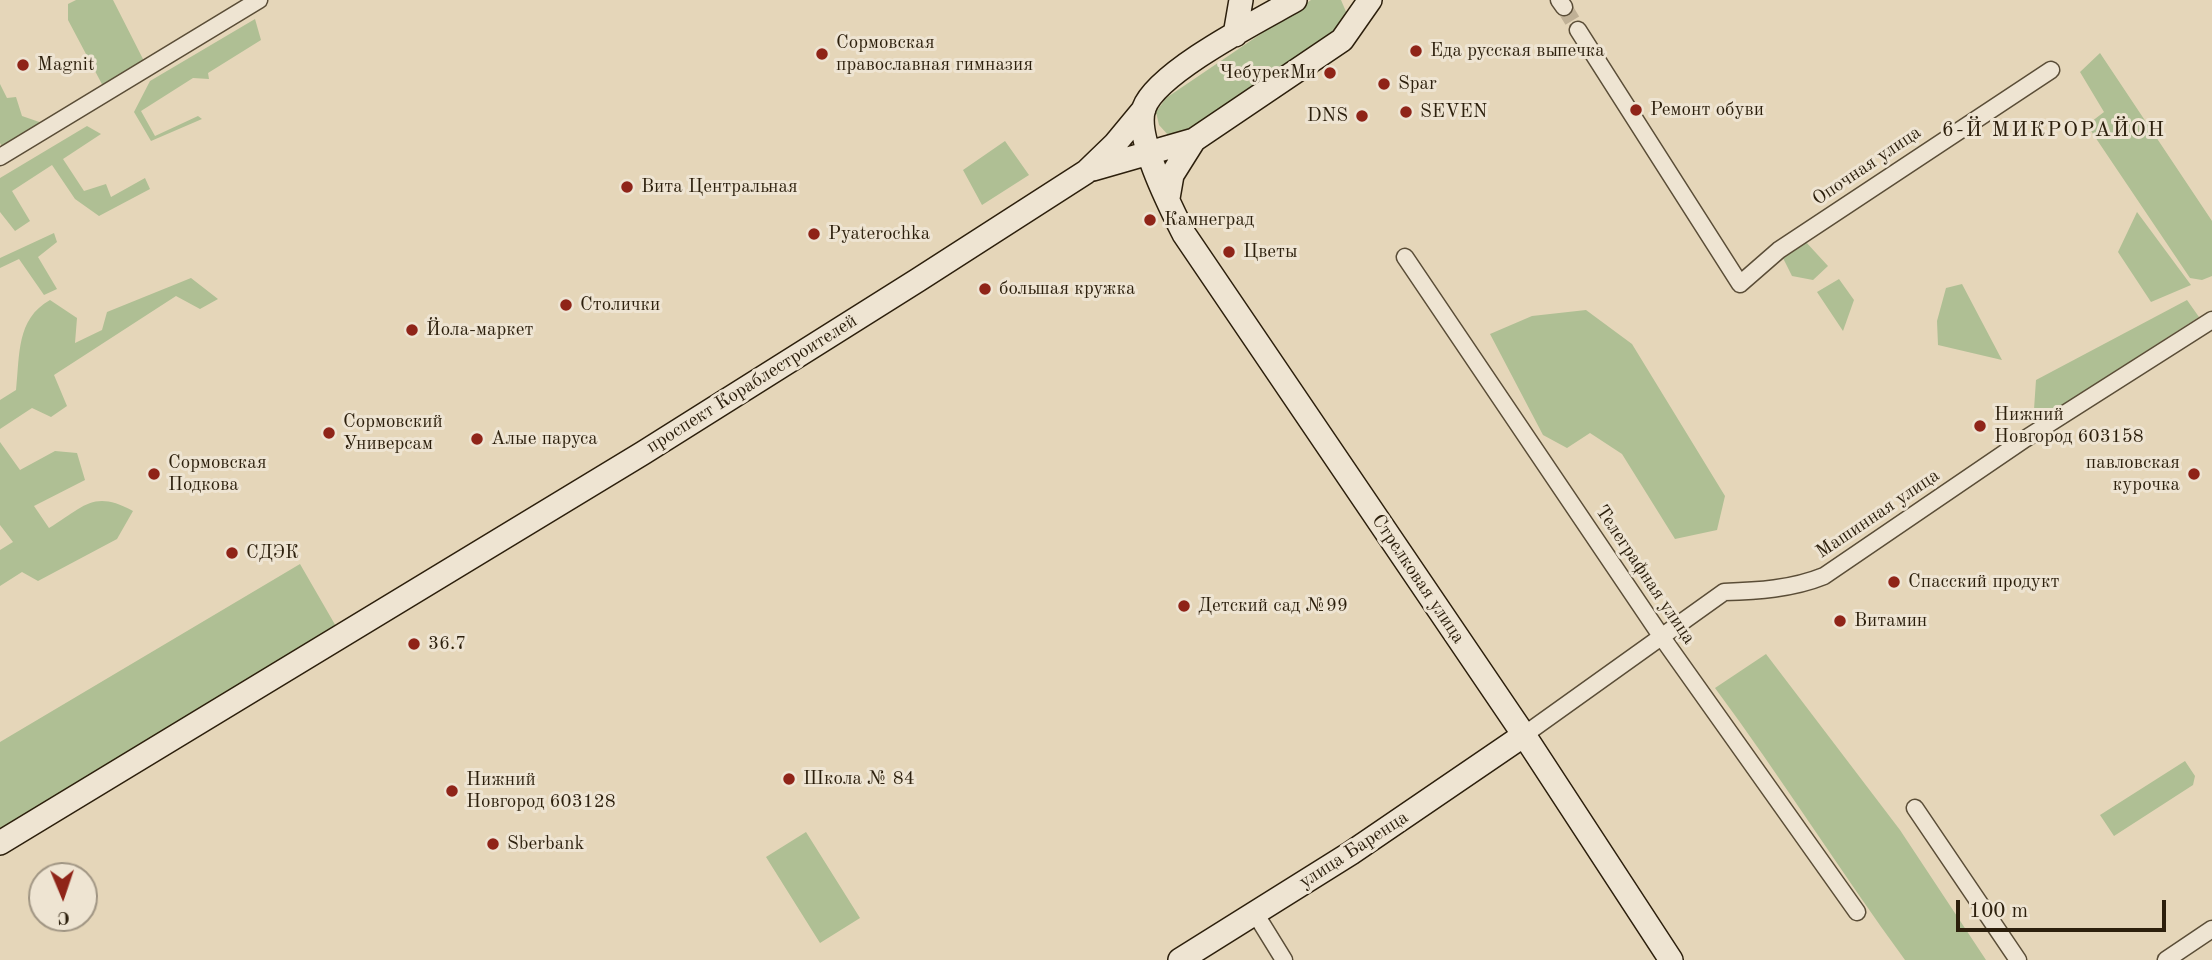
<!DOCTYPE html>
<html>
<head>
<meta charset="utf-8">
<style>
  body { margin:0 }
  #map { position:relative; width:2212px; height:960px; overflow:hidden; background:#e5d6b9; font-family:"Old Standard TT",serif }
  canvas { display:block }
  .north { position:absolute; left:28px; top:862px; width:70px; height:70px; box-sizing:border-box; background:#eee4d2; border:2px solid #a09583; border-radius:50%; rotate:178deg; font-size:19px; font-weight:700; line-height:28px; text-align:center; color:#2c1f0c }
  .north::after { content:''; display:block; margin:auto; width:24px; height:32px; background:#8f2418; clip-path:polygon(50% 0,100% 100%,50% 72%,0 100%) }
  .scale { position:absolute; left:1956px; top:900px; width:210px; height:32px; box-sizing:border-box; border:4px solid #2c1f0c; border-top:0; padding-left:9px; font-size:21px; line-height:24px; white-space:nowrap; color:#2c1f0c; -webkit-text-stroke:5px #eee4d2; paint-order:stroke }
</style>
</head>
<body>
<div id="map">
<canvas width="2212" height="960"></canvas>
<div class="north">С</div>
<div class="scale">100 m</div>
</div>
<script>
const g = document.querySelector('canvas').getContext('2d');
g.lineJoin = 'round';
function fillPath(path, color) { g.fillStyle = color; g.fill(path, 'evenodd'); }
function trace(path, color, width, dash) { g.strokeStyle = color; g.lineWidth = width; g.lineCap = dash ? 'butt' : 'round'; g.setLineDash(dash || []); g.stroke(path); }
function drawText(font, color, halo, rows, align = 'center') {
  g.font = font + ' "Old Standard TT",serif'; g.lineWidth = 6; g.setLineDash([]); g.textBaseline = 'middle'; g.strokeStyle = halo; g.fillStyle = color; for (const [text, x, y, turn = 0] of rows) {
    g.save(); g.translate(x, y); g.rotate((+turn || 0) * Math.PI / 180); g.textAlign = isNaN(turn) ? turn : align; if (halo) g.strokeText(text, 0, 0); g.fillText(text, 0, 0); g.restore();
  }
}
const green = new Path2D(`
  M76,0H113L144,61L104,88L68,20V4Z
  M1311,0H1341L1347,14L1343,28L1192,133L1169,136L1159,125L1156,112L1166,98Z
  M255,19L261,40L208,73L209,79L193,78L141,111L155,136L198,116L202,119L151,141L134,112L150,81Z
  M2100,53L2212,221V276L2202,280L2190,278L2087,125L2104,112L2080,72Z
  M0,84L7,98L16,97L22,116L48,125L3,149L0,143Z
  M87,126L101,134L63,159L84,191L106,184L111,197L145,178L150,189L99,216L75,199L52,165L12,191L30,221L15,231L0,212V178Z
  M1005,141L1029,175L982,205L963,170Z
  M2137,212L2191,285L2151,302L2118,252Z
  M54,233L57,242L38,257L57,289L44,295L19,259L0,268V258Z
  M1805,241L1828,266L1813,280L1792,276L1779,250Z
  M191,278L218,299L200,309L176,296L54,375L67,406L51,417L32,408L0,429V400L16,390C20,355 16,319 50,300L77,318L75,343L102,330L107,312Z
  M1839,279L1854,300L1843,331L1817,292Z
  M1962,284L2002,360L1938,345L1937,321L1946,288Z
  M2187,300L2199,317L2033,424L2036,380Z
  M1586,310L1632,344L1725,496L1717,530L1675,539L1622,454L1590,433L1567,448L1543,435L1490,334L1532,316Z
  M0,442L20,470L55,451L77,453L85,480L34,506L49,528C84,507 93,489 133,511L117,539L38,581L22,572L0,586V550L13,542L0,525Z
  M300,564L341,635L0,843V742Z
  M1766,654L1900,830L1986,960H1905C1840,871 1781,777 1715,688Z
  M2185,761L2195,776L2193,785L2114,836L2100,815Z
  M806,832L860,918L820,943L766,857Z`);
const streetTunnel = new Path2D(`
  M1564,7L1578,30`);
const street = new Path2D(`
  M1559,0L1564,7
  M1578,30L1740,284L1779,250L2051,70
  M0,157L259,0
  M1405,257L1661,636L1857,912
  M1524,735L1724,592C1757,591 1792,589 1824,576L2025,439L2212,320
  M1915,808L2018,960
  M1255,913L1284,960
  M2166,960L2212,929`);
const secondary = new Path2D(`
  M1295,0C1260,20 1157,72 1144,108C1134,136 1171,208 1184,234L1524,735L1671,960
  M1235,35L1241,0
  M1093,169L1194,140L1342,40L1370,0
  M1168,198L1172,175L1194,140
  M0,843L643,453L918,280L1086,172L1115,144L1144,109
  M1180,960L1351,853L1524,735`);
const markers = [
  [1416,51,7,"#8f2418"],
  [822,54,7,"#8f2418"],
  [23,65,7,"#8f2418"],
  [1330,73,7,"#8f2418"],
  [1384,84,7,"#8f2418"],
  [1636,110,7,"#8f2418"],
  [1406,112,7,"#8f2418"],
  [1362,116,7,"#8f2418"],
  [627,187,7,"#8f2418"],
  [1150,220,7,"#8f2418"],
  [814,234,7,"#8f2418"],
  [1229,252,7,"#8f2418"],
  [985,289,7,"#8f2418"],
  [566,305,7,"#8f2418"],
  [412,330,7,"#8f2418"],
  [1980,426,7,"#8f2418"],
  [329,433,7,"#8f2418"],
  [477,439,7,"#8f2418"],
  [154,474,7,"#8f2418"],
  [2194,474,7,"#8f2418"],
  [232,553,7,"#8f2418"],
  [1894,582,7,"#8f2418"],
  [1184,606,7,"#8f2418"],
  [1840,621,7,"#8f2418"],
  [414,644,7,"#8f2418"],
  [789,779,7,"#8f2418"],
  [452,791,7,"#8f2418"],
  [493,844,7,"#8f2418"]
];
const poiNames = [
  ["Сормовская",836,43],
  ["православная гимназия",836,65],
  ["Еда русская выпечка",1430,51],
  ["Magnit",37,65],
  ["ЧебурекМи",1316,73,"right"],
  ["Spar",1398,84],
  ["Ремонт обуви",1650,110],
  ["SEVEN",1420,112],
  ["DNS",1348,116,"right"],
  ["Вита Центральная",641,187],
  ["Камнеград",1164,220],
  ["Pyaterochka",828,234],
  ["Цветы",1243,252],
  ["большая кружка",999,289],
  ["Столички",580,305],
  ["Йола-маркет",426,330],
  ["Нижний",1994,415],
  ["Новгород 603158",1994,437],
  ["Сормовский",343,422],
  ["Универсам",343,444],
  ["Алые паруса",491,439],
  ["Сормовская",168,463],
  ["Подкова",168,485],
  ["павловская",2180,463,"right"],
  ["курочка",2180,485,"right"],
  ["СДЭК",246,553],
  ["Спасский продукт",1908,582],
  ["Детский сад №99",1198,606],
  ["Витамин",1854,621],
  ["36.7",428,644],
  ["Школа № 84",803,779],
  ["Нижний",466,780],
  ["Новгород 603128",466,802],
  ["Sberbank",507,844]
];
const streetNames = [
  ["Опочная улица",1867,166,-34],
  ["проспект Кораблестроителей",752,384,-32],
  ["Машинная улица",1878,514,-34],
  ["Телеграфная улица",1645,575,56],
  ["Стрелковая улица",1418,579,56],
  ["улица Баренца",1354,850,-33]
];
const neighbourhoodNames = [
  ["6-Й МИКРОРАЙОН",2054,130]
];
fillPath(green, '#afbf94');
trace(streetTunnel, '#c0b196', 16, [16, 8]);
trace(street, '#5a4d37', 19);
trace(secondary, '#2c1f0c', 26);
trace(street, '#eee4d2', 16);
trace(secondary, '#eee4d2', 23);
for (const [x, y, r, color] of markers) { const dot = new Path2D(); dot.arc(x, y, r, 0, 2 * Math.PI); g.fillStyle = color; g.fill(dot); trace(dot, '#eee4d2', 2.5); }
drawText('19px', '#2c1f0c', '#eee4d2', poiNames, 'left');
drawText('19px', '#2c1f0c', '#eee4d2', streetNames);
g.letterSpacing = '2px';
drawText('21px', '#2c1f0c', '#eee4d2', neighbourhoodNames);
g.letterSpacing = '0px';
</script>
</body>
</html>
